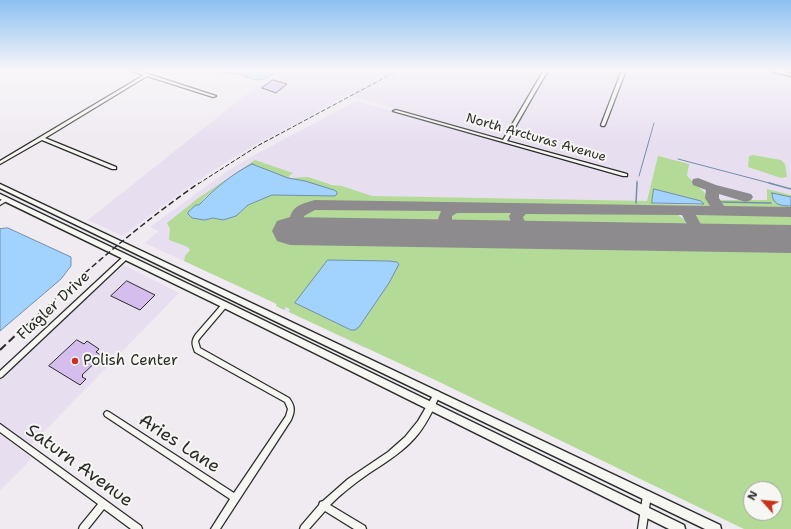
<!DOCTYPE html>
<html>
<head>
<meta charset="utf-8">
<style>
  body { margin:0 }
  #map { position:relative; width:791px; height:529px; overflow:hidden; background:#efebf1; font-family:"Shantell Sans",sans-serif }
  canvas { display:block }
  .north { position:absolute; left:743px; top:481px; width:40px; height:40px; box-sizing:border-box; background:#f6f6f2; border:1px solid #a5a5a2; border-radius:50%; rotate:297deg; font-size:11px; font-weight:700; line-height:16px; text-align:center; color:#2b2b2b }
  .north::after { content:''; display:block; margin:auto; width:14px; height:18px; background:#c8321e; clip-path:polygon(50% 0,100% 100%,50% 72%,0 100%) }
</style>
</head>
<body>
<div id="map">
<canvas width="791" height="529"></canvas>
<div class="north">N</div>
</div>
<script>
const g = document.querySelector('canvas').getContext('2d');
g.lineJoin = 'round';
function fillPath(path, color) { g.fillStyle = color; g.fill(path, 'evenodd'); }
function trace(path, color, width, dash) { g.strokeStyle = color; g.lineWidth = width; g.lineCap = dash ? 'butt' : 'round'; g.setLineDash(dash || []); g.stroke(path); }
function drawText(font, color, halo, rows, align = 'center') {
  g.font = font + ' "Shantell Sans",sans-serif'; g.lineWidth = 4; g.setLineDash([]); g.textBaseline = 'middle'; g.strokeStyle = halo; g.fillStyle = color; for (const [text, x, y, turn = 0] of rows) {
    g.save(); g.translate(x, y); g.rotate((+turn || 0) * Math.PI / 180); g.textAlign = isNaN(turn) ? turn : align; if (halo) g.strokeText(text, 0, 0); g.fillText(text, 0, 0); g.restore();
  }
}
const built = new Path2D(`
  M259,70H544L503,138L348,95L253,146L220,166L180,193L123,236L88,220L272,74Z
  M548,70H622L600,126L605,127L627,70H765L791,76V267L364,348L276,306V304L145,243L159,231L150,227L229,170L249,158L356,101L627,177L628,174L508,139ZM753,155L781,160L787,177L781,178L749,167V156Z
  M124,265L179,293L31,445L0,422V379L51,330Z
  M0,434L32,458L0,491Z`);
const green = new Path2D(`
  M753,155L781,160L785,164L787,177L781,178L748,167L749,156Z
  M658,156L689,164L687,176L704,192L712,205L706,208L313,203C292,207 292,219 287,238L791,246V529H744L431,378L289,312L290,309L286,307L284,310L276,306L277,304L184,261L185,256L190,250L188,247L169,240L170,229L167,223L197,199L255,160L293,173L289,176L290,178L308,177L332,185L342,186L372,196L647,201ZM252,164L288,178L305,181L335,196L272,195L248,205L236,216L223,220L213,218L204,220L188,215V212L195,206L199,205L204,198L231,176ZM654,189L701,201V205L655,204L652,198ZM328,260L397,262L389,283L359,327L355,330H351L296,303ZM751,489H775V513H751Z
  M767,189L791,195V197L773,193L787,206H791V209L730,208L721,205L718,200H767Z
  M314,208L443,210L438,219L439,226L305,224L301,223L300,218L303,212Z
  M460,210H514L510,217L512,227L456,226L451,223C448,215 453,212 460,210Z
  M530,210L675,213L685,220L686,227L682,230L534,228L525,224L522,219L523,213Z
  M701,213L791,214V232L713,231L698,223L697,215Z`);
const water = new Path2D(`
  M222,70H259L273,74C259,85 252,78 237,74C232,73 227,74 221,73Z
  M252,164L288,178L305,181L334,190L337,192V194L335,196L272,195L248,205L236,216L223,220L213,218L204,220L192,218L188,214V212L196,205H199C214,189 232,174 252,164Z
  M654,189L701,201L704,204L652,203Z
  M772,193L791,197V206C781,206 772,205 772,193Z
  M8,228L71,257V266L61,279L0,331V229Z
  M328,260L389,261L397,262L399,264L389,283L359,327L355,330H351L295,303Z`);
const streamFar1 = new Path2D(`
  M678,159L773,184
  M639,176L654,123
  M637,184V181`);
const stream = new Path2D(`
  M769,183L791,189
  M722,202L771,203
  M636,203L637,183`);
const taxiway = new Path2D(`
  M698,178L716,185L751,194L753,197L751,200L746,202L719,194V198L724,206L791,207V217L696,215L708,238L706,242L701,243L696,242L682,215L526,214L523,217C526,228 538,226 543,235L541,239C527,243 512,229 509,216L511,213H457L452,216V221L465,230L467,234L465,238L460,239C450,236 442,230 438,219L441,211L315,210L304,216V220L314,227L316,231L314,235L309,236L298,231L290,219C291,206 304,203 315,200L710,206L705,198L706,190L693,185L692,182L693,179Z`);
const runway = new Path2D(`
  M290,217L791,225V253L290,245L277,241L272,231L277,221Z`);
const building = new Path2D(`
  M273,80L287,84L276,93L262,88Z
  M127,281L155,295L140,310L111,296Z
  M77,340L84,344L87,341L99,349L96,352L102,356L82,375L83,376L82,377L86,379L80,385L49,366Z`);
const minor = new Path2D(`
  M129,70H136L216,96L213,97L147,76L45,138L116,167V169H112L42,140L0,164V161L144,75Z
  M544,70H548L507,141L627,174V176H623L393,111L396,110L503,140Z
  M622,70H626L605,125L604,126H602L601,125Z
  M6,197L8,199V200L0,205V201Z
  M126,255L128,256L129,257L128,258L2,377L0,378V371L124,256Z
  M223,303H227L228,305L200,338L198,341L200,348L289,398C295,406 295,411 291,420L220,529H211L230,499L105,416L104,414L105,412L107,411L109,412L234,493L286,416L288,409L285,402L195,352C192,344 191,341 196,334Z
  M437,391L439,392L440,394C433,411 424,430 410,443C398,455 383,464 368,474C355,483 342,493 330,505L365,526L366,529H354L325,511L309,529H300L301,526L319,505L320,502L323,501L348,479L388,452L405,437L418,421L435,392Z
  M0,424L141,526L142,529H131L104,509L88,529H79L80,526L98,504L0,432Z
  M647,491L650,492L651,495L646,529H638L643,495L644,492Z`);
const tertiary = new Path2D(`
  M767,70H777L791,74V76Z`);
const secondary = new Path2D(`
  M0,184L720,525L721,529H705L0,188Z
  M0,194L228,303L684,525L685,529H669L222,307L0,199Z`);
const railFar2 = new Path2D(`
  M198,184L259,145L399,70`);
const railFar1 = new Path2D(`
  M18,333C76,280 134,228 199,183`);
const rail = new Path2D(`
  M0,350L19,332`);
const markers = [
  [75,361,4,"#c8321e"]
];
const farStreetnames = [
  ["North Arcturas Avenue",536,138,16]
];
const streetNames = [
  ["Flagler Drive",54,306,-43]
];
const poiNames = [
  ["Polish Center",83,361]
];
const nearStreetnames = [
  ["Aries Lane",179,444,33],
  ["Saturn Avenue",79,466,36]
];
fillPath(built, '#e7def0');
fillPath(green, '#b3da96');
fillPath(water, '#a2d2fe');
trace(water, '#728faa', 1);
trace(streamFar1, '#728faa', 1);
trace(stream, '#728faa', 1.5);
fillPath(taxiway, '#8d8b8e');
fillPath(runway, '#8d8b8e');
fillPath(building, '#d5beed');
trace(building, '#2b2b2b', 1);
trace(minor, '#2b2b2b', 2.5);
trace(tertiary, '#2b2b2b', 3);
trace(secondary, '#2b2b2b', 3);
fillPath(minor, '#f6f6f2');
fillPath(tertiary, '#f6f6f2');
fillPath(secondary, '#f6f6f2');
trace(railFar2, '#2b2b2b', 1, [4.5, 2]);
trace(railFar1, '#2b2b2b', 1.5, [6, 3]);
trace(rail, '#2b2b2b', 2, [8, 4]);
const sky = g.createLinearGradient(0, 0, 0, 144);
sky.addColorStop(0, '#8cc0f1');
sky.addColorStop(0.49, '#f8f6f9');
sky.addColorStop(1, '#f8f6f900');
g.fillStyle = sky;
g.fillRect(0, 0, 791, 144);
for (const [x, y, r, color] of markers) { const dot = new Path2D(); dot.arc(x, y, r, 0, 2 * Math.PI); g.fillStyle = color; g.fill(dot); trace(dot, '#f6f6f2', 1.5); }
drawText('13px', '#2b2b2b', '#f6f6f2', farStreetnames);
drawText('15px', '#2b2b2b', '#f6f6f2', streetNames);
drawText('15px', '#2b2b2b', '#f6f6f2', poiNames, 'left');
drawText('18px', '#2b2b2b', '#f6f6f2', nearStreetnames);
</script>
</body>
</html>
